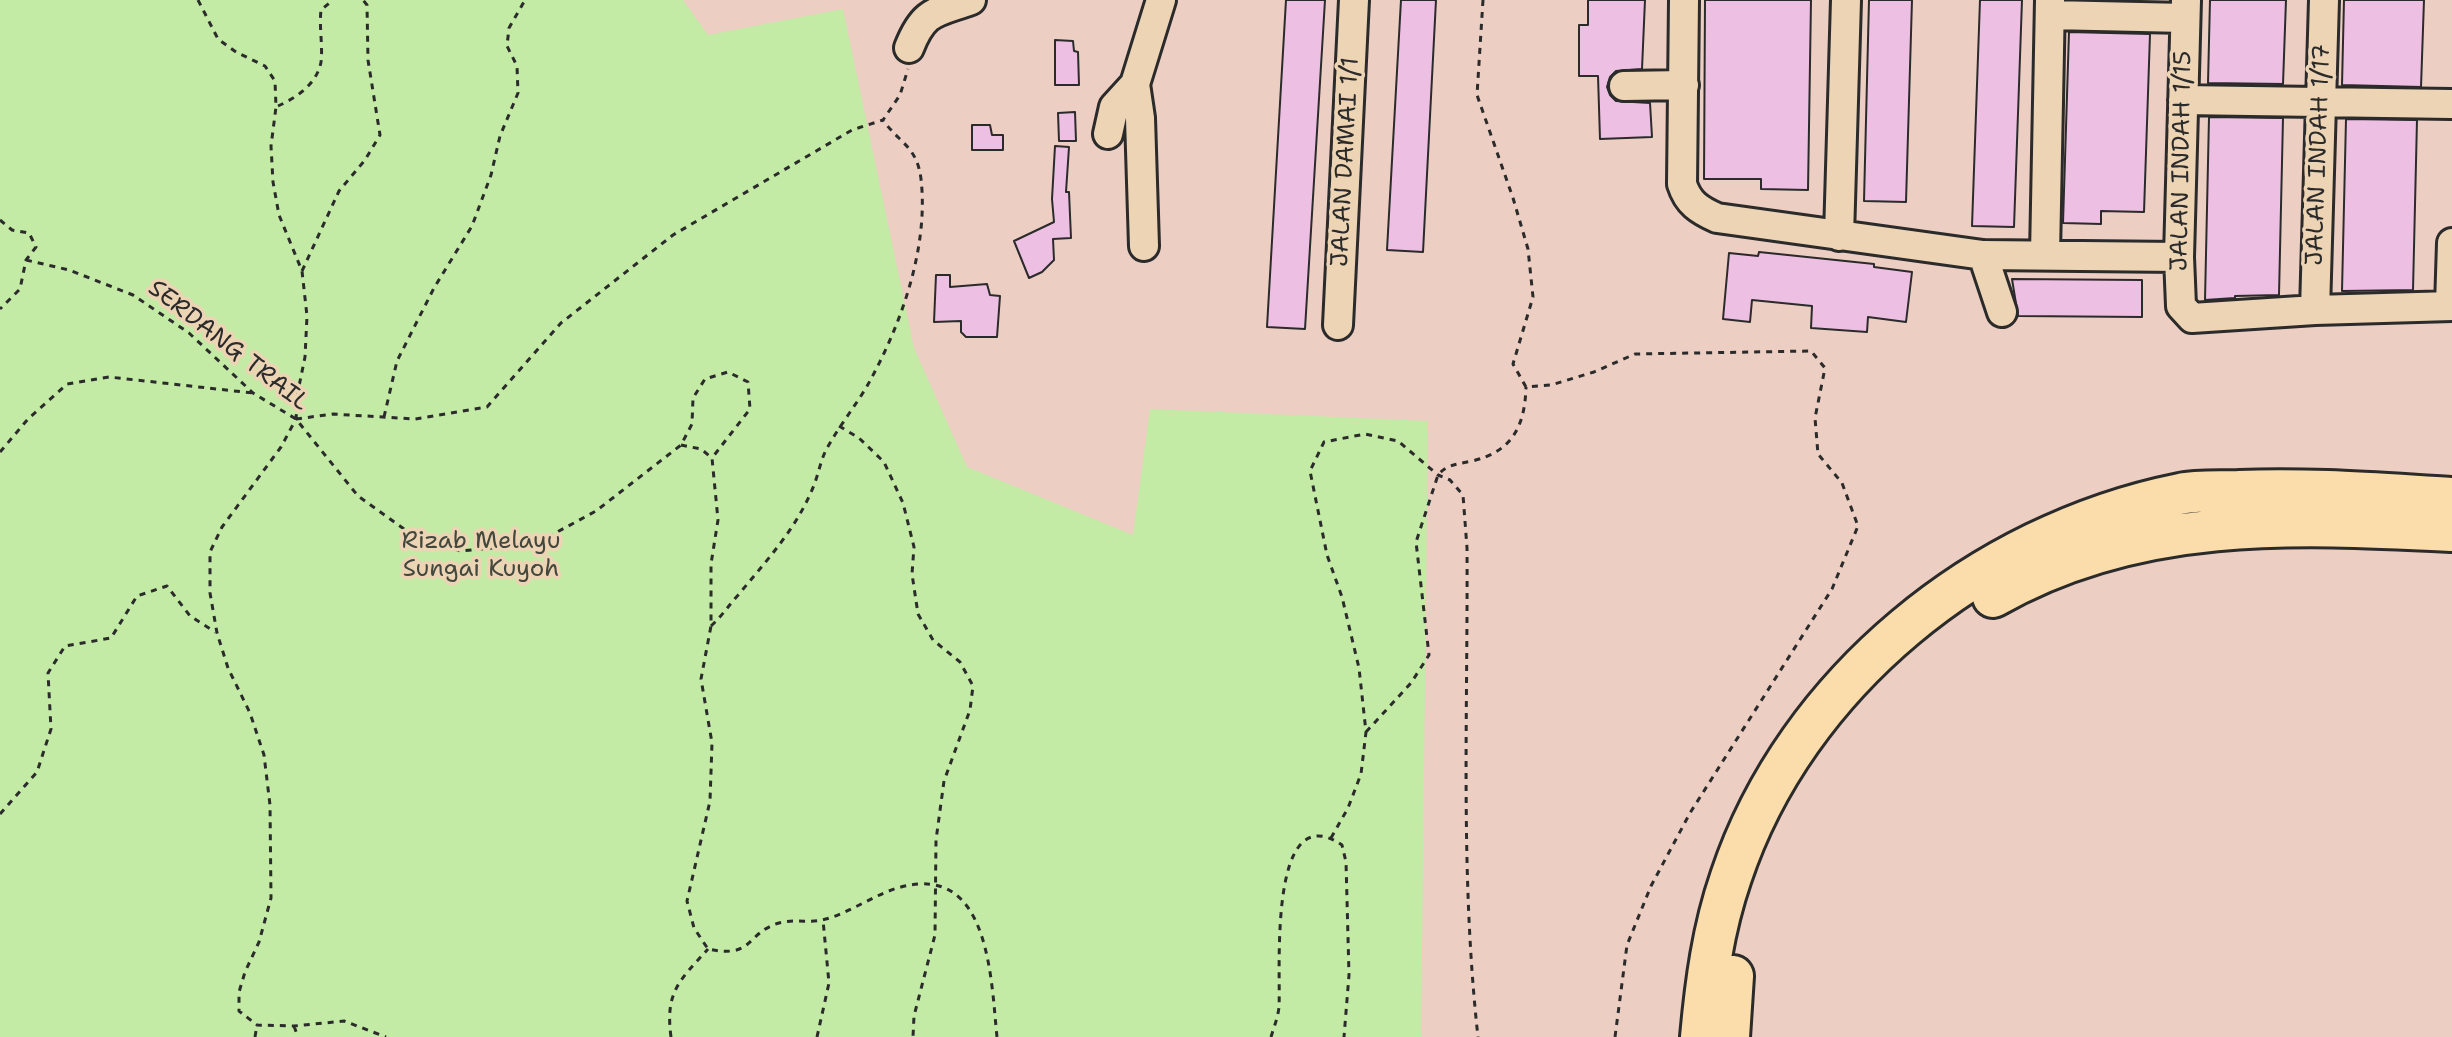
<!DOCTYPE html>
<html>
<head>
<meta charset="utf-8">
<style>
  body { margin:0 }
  canvas { display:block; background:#eccec2 }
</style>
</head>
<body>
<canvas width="2452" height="1037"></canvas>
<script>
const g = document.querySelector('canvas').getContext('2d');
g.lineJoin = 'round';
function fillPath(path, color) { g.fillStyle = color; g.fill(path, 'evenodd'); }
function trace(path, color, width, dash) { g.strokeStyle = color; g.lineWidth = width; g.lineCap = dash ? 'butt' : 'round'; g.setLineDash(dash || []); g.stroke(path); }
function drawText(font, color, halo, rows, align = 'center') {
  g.font = font + ' "Shantell Sans",sans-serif'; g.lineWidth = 7; g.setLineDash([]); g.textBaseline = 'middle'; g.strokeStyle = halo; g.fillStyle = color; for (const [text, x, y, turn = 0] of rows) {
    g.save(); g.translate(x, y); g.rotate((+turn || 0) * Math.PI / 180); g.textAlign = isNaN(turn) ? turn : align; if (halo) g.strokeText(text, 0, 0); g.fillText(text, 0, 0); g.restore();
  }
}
const green = new Path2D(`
  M0,0H683L708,35L843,9L914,348L967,467L1133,535L1150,409L1428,421L1421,1037H0Z`);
const building = new Path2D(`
  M1286,0H1325L1305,329L1267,327Z
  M1401,0H1436L1423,252L1387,250Z
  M1588,0H1645L1642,69L1616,71L1610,77L1607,87L1610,95L1616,101L1650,103L1652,137L1600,139L1598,76H1579V25H1588Z
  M1705,0H1811L1808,190L1761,189V179H1704Z
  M1869,0H1912L1906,202L1864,201Z
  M1980,0H2022L2014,227L1972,226Z
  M2210,0H2286L2283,84L2208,83Z
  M2344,0H2424L2421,87L2342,85Z
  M2069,32L2150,34L2144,212L2101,211V224L2063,223Z
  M1055,40L1073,41L1074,51L1078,52L1079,85H1055Z
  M1075,112L1076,141H1059L1058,113Z
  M2209,117L2283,118L2279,295L2235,296V298L2205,300Z
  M2346,119L2417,120L2413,290L2342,291Z
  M972,125H990L992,135H1003V150H972Z
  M1055,146L1069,147L1066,192H1069L1071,238L1053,239L1054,260L1042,272L1029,278L1014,241L1054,222L1052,199Z
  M1759,252L1874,264V267L1912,272L1906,322L1868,317L1867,332L1811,328L1812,306L1752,300L1750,322L1723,319L1729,253L1758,256Z
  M936,275H950V287L987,284L990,295L1000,296L997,337H966L961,332V321L934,322Z
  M2012,279L2142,280V317L2018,316Z`);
const path = new Path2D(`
  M198,0L218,39L236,52L265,66L275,81L276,107L271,146L273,182L279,215L302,271L307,316L305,357L298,391L296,419L281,447L222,527L210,552V593L217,633L228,668L250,713L264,755L270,805L271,898L259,942L245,972L239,992V1011L257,1025L294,1026L344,1021L386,1037
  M1483,0L1477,95L1513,198L1528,249L1533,297L1513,364L1526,387L1551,385L1594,372L1635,354L1811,351L1825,368L1815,418L1818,454L1842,483L1858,526L1832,589L1690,813L1651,886L1627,945L1615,1037
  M278,106C296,98 317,84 321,62C323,47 319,27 321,10L333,0
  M0,220L12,230L29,233L36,247L26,260L20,289L0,309
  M26,260L69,270L133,295L189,333L253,393L296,419L358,496L411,534L460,551L535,544L596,511L681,445L692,424L693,398L705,379L728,372L748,382L750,409L712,458
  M302,271L339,191L365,160L380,135L368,60L367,5L363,0
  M384,417L397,361L434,288L472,226L491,175L500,136L518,93L517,66L507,46L509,28L525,0
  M296,419L333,414L415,419L487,407L561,323L673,235L852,130L883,120L900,95L908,69
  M839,426L859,438L884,462L903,503L914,547L912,574L918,614L933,640L960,662L973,686L970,710L944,781L936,840L935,935L914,1016L913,1037
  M681,445L701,449L712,458L718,520L711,564V626L701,679L712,743L710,801L687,901L694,928L708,949C755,959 745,933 779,923C792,919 808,923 822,920C849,914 874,894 901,887C990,863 991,980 997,1037
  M0,452L28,419L67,384L109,377L253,393
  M711,626C722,616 729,605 739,594C767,560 795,530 812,490C818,477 820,462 826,450C838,428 853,409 866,388C900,328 929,249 921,179C917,146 899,143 883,120
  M1366,732L1411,683L1429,655L1416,542L1438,475C1447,464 1459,464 1472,461C1512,452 1525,426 1526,387
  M0,814L37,772L51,729L48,673L65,646L111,638L137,596L167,586L190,616L215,632
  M1331,838L1348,808L1361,774L1366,732L1359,668L1342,597L1327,555L1310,471L1324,442L1365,434L1398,441L1438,475L1450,480L1463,495L1467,548C1468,711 1460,875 1478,1037
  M294,1026L298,1037
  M255,1037L257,1025
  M671,1037C665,992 679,981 708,949
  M817,1037L829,983L823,920
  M1271,1037C1274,1027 1278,1017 1279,1007C1281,974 1267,794 1342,845L1346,862L1349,975L1344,1037`);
const minor = new Path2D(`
  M1684,0L1682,184C1688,203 1699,210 1717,218L1983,255L2179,257
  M2186,0L2179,257L2181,306L2192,318L2315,310L2452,306
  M2050,15L2185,18
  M909,48C924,10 935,13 971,0
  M1135,84L1140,118L1144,246
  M1624,86L1684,85
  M2183,100L2452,104
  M1108,134L1114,107L1135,84L1161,0
  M1839,236L1846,0
  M1983,255L2002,312
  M2045,255L2050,0
  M2450,306L2452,243
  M2315,310L2324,0
  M1338,325L1354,0`);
const highway = new Path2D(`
  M1993,597C2136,515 2293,523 2452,531
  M1701,1037C1706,982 1713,929 1731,877C1796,682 1981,534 2180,494C2199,490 2221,492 2240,491C2311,488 2382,494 2452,498
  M1729,1037L1733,976`);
const streetNames = [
  ["JALAN INDAH 1/17",2319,155,-88],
  ["JALAN INDAH 1/15",2182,161,-89],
  ["JALAN DAMAI 1/1",1346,162,-87],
  ["SERDANG TRAIL",228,346,38]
];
const parkNames = [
  ["Rizab Melayu",481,542],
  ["Sungai Kuyoh",481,570]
];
fillPath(green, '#c3eba6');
fillPath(building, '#edbfe2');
trace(building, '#2b2b2b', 2);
trace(minor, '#2b2b2b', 34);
trace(highway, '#2b2b2b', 46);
trace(path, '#2b2b2b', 3, [6, 6]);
trace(minor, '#ecd4b4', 28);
trace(highway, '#fbddab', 40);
drawText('24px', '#2b2b2b', '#ecd4b4', streetNames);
drawText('24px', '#42483d', '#ecd4b4', parkNames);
</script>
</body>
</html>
